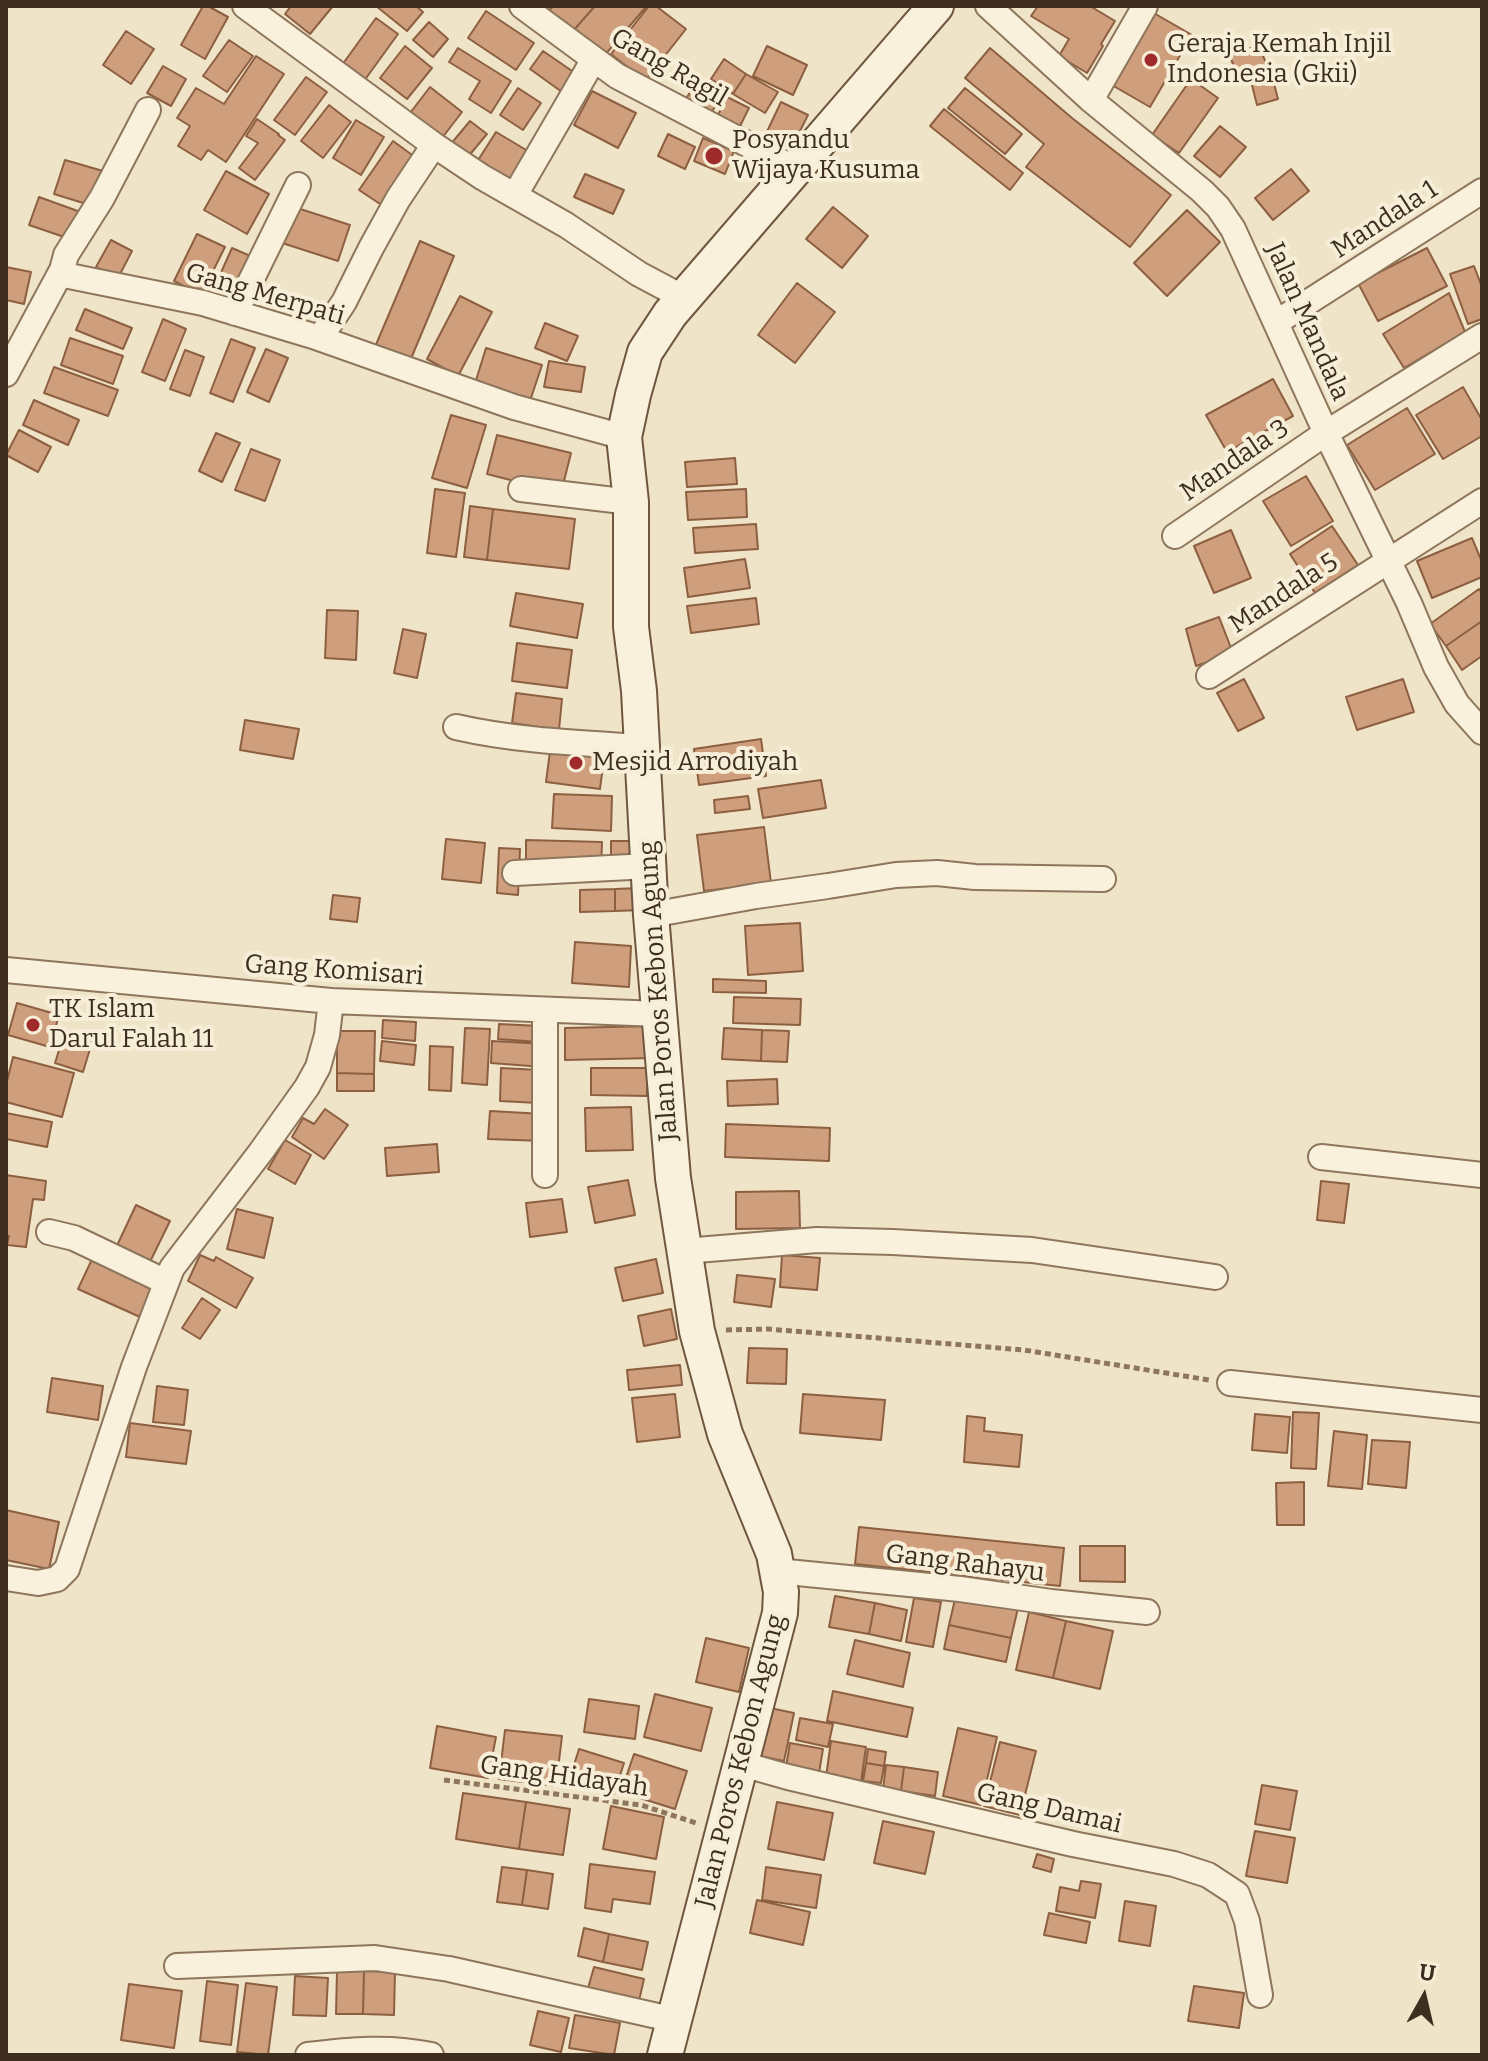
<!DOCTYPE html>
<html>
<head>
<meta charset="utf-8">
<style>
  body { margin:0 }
  #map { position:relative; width:1488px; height:2061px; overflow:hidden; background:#f0e4c8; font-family:Bitter,serif }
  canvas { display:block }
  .frame { position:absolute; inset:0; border:8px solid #3d2e20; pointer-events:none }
  .north { position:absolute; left:1384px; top:1957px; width:80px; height:80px; -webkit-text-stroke:6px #f7eed8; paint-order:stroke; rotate:8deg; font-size:22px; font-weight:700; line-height:32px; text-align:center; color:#3d2e20 }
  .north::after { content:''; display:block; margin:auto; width:28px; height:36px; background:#3d2e20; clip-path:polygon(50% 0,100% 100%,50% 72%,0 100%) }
</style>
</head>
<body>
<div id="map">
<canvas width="1488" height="2061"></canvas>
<div class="frame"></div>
<div class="north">U</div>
</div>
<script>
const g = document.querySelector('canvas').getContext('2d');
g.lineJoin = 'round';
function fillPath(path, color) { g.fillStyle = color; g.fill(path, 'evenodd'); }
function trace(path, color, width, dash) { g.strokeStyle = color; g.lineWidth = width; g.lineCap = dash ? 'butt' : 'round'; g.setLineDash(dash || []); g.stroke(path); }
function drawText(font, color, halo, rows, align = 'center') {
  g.font = font + ' Bitter,serif'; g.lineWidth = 8; g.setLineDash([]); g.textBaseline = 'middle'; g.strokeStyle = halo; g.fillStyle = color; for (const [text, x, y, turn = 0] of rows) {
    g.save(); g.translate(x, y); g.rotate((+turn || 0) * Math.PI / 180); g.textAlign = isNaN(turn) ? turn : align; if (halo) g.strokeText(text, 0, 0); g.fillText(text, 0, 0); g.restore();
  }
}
const building = new Path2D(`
  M203,6H208L228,17L205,59L181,45Z
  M291,6H333L310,34L285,14Z
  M376,6H416L423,12L407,31Z
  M553,6H595L573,31L546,14Z
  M595,6H643L645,8L604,56L573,31Z
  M649,6H656L686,29L645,81L611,54Z
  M1038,6H1090L1115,21L1101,44L1103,46L1087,73L1059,56L1069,39L1031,16Z
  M486,11L534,43L516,70L468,38Z
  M1152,12L1192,35L1150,107L1110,84Z
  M376,18L398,34L364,81L342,65Z
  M429,22L448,39L433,57L413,40Z
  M126,31L154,49L131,84L103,65Z
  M229,40L253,56L227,92L203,76Z
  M1258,45L1268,67L1240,80L1230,57Z
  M405,46L432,68L407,99L380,78Z
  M767,46L807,65L793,95L753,76Z
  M458,48L511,81L491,113L469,99L480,81L449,62Z
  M990,48L1072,118L1171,195L1130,247L1026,167L1044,144L965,78Z
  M543,51L575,73L562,92L530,69Z
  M256,56L284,74L226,162L208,150L201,160L178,146L190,126L177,118L196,88L224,104Z
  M724,59L746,74L733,94L711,79Z
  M163,66L186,79L171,106L147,93Z
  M746,74L778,92L765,113L733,94Z
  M1272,76L1278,99L1257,105L1251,81Z
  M306,77L327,92L295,135L274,120Z
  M1191,79L1218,98L1179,153L1152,135Z
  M697,82L721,97L708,118L683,103Z
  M430,87L462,112L439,142L407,117Z
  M518,88L541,103L523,130L500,115Z
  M965,88L1022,134L1005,154L948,108Z
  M592,91L636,113L618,148L574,125Z
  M727,97L749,108L737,132L715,121Z
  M781,102L808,115L789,153L763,140Z
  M329,105L351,122L323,158L301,141Z
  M944,109L1023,173L1010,190L930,126Z
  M257,119L279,134L278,135L285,140L255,180L239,168L258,143L246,136Z
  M356,120L384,137L361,175L333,158Z
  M470,121L487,134L467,158L450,145Z
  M1220,126L1246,147L1220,177L1194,156Z
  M496,132L533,154L513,188L475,165Z
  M668,134L695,147L685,169L658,156Z
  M703,138L734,151L725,174L694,161Z
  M393,141L419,160L386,208L359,190Z
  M65,160L103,171L93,206L54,194Z
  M1291,169L1309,191L1273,220L1255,198Z
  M226,171L269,194L247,234L204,210Z
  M585,174L624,190L613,214L574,197Z
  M39,197L86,214L76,241L29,225Z
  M291,206L350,225L338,261L279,242Z
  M833,207L868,236L842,268L806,239Z
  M1187,210L1220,242L1167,296L1134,263Z
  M197,234L225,247L201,295L174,281Z
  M111,240L132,251L118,278L96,267Z
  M420,241L454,256L410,361L375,347Z
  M232,248L255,258L234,305L211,295Z
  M1427,248L1447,286L1378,321L1358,283Z
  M1474,266L1482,287V319L1468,324L1450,274Z
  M6,267L31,272L24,304L6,300Z
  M797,283L835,312L795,363L758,335Z
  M1449,293L1465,332L1404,368L1383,334Z
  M460,296L492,312L458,376L427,359Z
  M85,309L132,328L123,349L76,330Z
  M163,319L186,329L165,381L142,372Z
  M545,323L578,336L567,361L535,348Z
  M70,338L123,356L113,384L61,365Z
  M231,339L255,348L233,402L210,393Z
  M486,348L542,365L528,407L473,390Z
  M266,349L288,358L269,402L247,392Z
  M185,350L204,357L190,396L170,389Z
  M549,361L585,367L581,392L544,387Z
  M54,367L118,390L108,416L44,393Z
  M1273,379L1293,416L1227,452L1206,415Z
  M1463,387L1482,420V436L1443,459L1416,415Z
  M34,400L79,420L68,445L23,425Z
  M1407,408L1435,454L1375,490L1347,445Z
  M451,415L486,425L467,488L432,478Z
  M19,430L51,447L38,472L6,455Z
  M216,433L240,443L222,482L199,471Z
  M497,435L571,453L561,493L487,474Z
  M251,449L280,460L265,501L235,490Z
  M735,458L737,484L687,487L685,462Z
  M1306,476L1333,521L1291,546L1263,501Z
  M435,489L465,493L456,557L427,553Z
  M746,489L747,517L688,520L686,492Z
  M470,506L493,509L487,560L464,557Z
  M493,509L575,519L569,569L487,560Z
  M756,524L758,549L695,553L693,528Z
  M1332,526L1358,565L1315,593L1290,554Z
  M1231,530L1251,578L1214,593L1194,546Z
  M1472,538L1482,562V577L1432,598L1417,561Z
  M745,559L750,588L688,597L684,568Z
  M1479,589L1482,593V621L1446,646L1430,624Z
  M516,593L583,604L577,638L510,626Z
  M756,598L759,624L691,633L687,606Z
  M327,610L358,611L356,660L325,658Z
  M1219,617L1233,653L1196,666L1186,629Z
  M1482,621V656L1462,670L1446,646Z
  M403,629L426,634L417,678L394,673Z
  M517,643L572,650L567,688L512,681Z
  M1244,679L1264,718L1238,731L1217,693Z
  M1403,679L1414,712L1357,730L1346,697Z
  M516,693L562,699L559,730L512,723Z
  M245,720L299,729L293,759L240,750Z
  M552,736L606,743L600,789L546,782Z
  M761,739L766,776L699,785L694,749Z
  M821,780L826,808L763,818L758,789Z
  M554,794L612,796L611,831L552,828Z
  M748,796L750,809L715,813L714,800Z
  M764,827L771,883L704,891L697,835Z
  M446,839L485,843L481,883L442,879Z
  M526,840L602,842L601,872L526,871Z
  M611,841H632V868L611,869Z
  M499,848L520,849L518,895L497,893Z
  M640,888L641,910L615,911V889Z
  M615,889V911L580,912V890Z
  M333,895L360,898L357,922L330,919Z
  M800,923L803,971L748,975L745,926Z
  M575,942L631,946L629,987L572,983Z
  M713,979L766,981V993L713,992Z
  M734,997L801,999L800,1025L733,1023Z
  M17,1003L59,1015L50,1047L8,1035Z
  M383,1020L416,1022L415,1041L382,1038Z
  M499,1024L540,1026L539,1042L498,1039Z
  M652,1026L653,1058L565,1060V1028Z
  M465,1028L490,1029L487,1085L462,1083Z
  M724,1028L762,1030L761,1061L722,1059Z
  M762,1030L789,1031L787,1062L761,1061Z
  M65,1031L93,1039L83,1072L55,1063Z
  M337,1031H375L374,1074L337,1073Z
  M382,1041L416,1045L414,1065L380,1061Z
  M492,1041L544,1044L543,1067L491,1063Z
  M430,1046L453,1047L451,1091L429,1090Z
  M13,1057L74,1073L62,1117L6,1102V1085Z
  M501,1068L539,1070L538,1103L500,1101Z
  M591,1068H647V1096L591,1095Z
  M337,1073L374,1074V1091H337Z
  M777,1079L778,1104L728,1106L727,1081Z
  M631,1107L633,1150L586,1151L585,1108Z
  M325,1109L348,1125L324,1159L292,1137L303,1118L314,1124Z
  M490,1111L544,1114L543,1141L488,1139Z
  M6,1113L52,1122L47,1147L6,1139Z
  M726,1124L830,1128L829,1161L725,1157Z
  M285,1140L311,1155L295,1184L268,1169Z
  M437,1144L439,1172L387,1176L385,1148Z
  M6,1175L46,1181L44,1200L33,1199L26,1247L7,1245L9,1236H6Z
  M628,1180L635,1215L595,1223L588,1187Z
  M1321,1181L1349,1184L1344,1223L1317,1220Z
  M799,1191L800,1228L736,1229V1192Z
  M562,1199L567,1232L530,1237L526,1203Z
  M136,1205L170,1221L147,1268L114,1252Z
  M237,1209L273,1218L264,1258L227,1249Z
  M94,1255L156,1283L140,1317L78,1289Z
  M200,1255L214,1261L216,1257L253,1278L236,1308L188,1281Z
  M782,1255L820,1258L817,1290L780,1287Z
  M656,1259L663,1293L623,1301L615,1268Z
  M737,1275L775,1279L771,1307L734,1302Z
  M202,1298L220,1310L200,1339L182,1328Z
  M671,1309L677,1339L644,1346L638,1316Z
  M749,1348L787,1349L786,1384L747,1383Z
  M680,1365L682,1385L629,1390L627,1370Z
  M52,1378L103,1386L98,1420L47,1412Z
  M157,1386L188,1390L184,1425L153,1422Z
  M675,1394L680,1437L637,1442L632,1398Z
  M803,1394L885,1400L881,1440L800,1433Z
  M1293,1412L1319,1413L1316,1469L1291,1468Z
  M1255,1414L1290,1417L1287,1453L1252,1450Z
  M967,1416L985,1418L984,1431L1022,1435L1019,1467L964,1462Z
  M130,1423L191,1431L186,1464L126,1457Z
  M1334,1431L1367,1435L1362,1489L1328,1486Z
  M1372,1440L1410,1442L1406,1488L1368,1484Z
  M1304,1482V1525H1277L1276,1483Z
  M6,1510L59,1522L49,1569L6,1560Z
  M859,1527L1064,1548L1060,1586L855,1564Z
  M1080,1546H1125V1582L1080,1581Z
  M956,1595L1018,1608L1011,1638L949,1625Z
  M835,1596L875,1603L869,1634L829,1627Z
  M914,1598L941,1602L933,1647L906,1642Z
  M875,1603L907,1610L901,1641L869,1634Z
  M1029,1612L1066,1621L1053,1678L1016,1670Z
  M1066,1621L1113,1631L1100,1689L1053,1678Z
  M949,1625L1011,1638L1006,1662L944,1649Z
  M706,1638L749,1648L739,1692L696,1682Z
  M855,1640L910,1653L903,1687L847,1674Z
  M833,1691L913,1708L907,1737L827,1721Z
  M655,1694L712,1708L701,1751L644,1737Z
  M589,1699L639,1706L635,1739L584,1732Z
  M770,1708L794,1713L784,1761L759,1756Z
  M800,1718L833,1724L828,1747L796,1740Z
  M437,1726L496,1737L488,1778L430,1768Z
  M958,1728L997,1737L981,1805L943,1796Z
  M505,1730L562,1736L556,1786L499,1779Z
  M831,1741L866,1747L861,1782L826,1777Z
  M1000,1742L1036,1751L1020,1815L984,1806Z
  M790,1743L823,1749L819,1773L786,1767Z
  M579,1749L624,1763L614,1794L569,1781Z
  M868,1749L886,1752L884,1766L866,1763Z
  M634,1754L687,1771L675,1809L621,1792Z
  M866,1763L884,1766L881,1783L863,1781Z
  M886,1765L904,1767L901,1791L883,1789Z
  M904,1767L938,1772L935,1796L901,1791Z
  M1262,1785L1297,1791L1290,1830L1255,1824Z
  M463,1793L526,1802L519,1849L456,1839Z
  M526,1802L570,1809L563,1855L519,1849Z
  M777,1802L833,1813L824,1860L768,1849Z
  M611,1806L664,1817L656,1859L603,1849Z
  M883,1821L934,1832L925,1874L874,1863Z
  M1255,1831L1295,1838L1287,1883L1246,1876Z
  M1037,1854L1054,1859L1051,1872L1033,1867Z
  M590,1864L655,1872L650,1904L613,1899L611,1912L585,1908Z
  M502,1867L527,1870L522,1905L497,1902Z
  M766,1867L821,1875L816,1908L762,1900Z
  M527,1870L553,1874L548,1909L522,1905Z
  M1081,1881L1101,1884L1095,1918L1056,1911L1060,1887L1079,1891Z
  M757,1900L810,1912L803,1945L750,1933Z
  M1125,1901L1156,1906L1150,1946L1119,1941Z
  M1049,1913L1090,1922L1086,1943L1044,1935Z
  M584,1928L609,1934L603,1962L578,1956Z
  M609,1934L648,1942L642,1970L603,1962Z
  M594,1967L644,1979L638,2005L587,1992Z
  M337,1971H364L363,2014H336Z
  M364,1971L395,1972L394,2015L363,2014Z
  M295,1976L328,1978L326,2016L293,2015Z
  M207,1981L238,1985L231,2045L200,2041Z
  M246,1983L277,1987L268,2055L237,2052Z
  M129,1984L182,1991L174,2048L121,2040Z
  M1194,1986L1244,1993L1239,2028L1188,2021Z
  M538,2011L569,2018L561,2052L530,2045Z
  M575,2015L620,2023L614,2055L569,2048Z`);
const path = new Path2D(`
  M726,1330L768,1329L1024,1350L1209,1380
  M444,1780L641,1805L696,1823`);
const minor = new Path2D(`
  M245,6L434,145L482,177L566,225L639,274L684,298
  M522,6L617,76L795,169
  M988,6L1091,100L1202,191L1218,207L1233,229L1326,433L1409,603L1436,667L1457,704L1482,732
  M1091,100L1145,6
  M148,110L102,198L66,255L62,270L69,276L203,303L313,336L514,407L624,437
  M515,195L594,59
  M235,313L298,185
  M1277,322L1482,191
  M320,338L344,302L371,248L398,199L434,145
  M6,374L62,270
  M521,489L631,502
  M1175,536L1326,433L1482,336
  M1209,676L1482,501
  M456,727C517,741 579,743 642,747
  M515,873L649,866
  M651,915L756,896L828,886L896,875L937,873L975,877L1103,879
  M6,970L331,1001L659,1014
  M1321,1157L1482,1175
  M545,1175V1010
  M49,1232L74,1238L166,1282
  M685,1251L817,1240L893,1242L1032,1250L1215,1277
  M1230,1383L1482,1410
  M777,1571L960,1589L1051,1602L1147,1612
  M6,1578L38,1583L57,1579L67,1569L134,1367L172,1268L260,1153L307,1087L318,1067L327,1035L331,1001
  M742,1764L788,1777L1073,1844L1174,1864L1208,1875L1237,1894L1247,1921L1260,1995
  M177,1966L375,1958L449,1969L675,2020
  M308,2055C350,2050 389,2046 431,2055`);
const secondary = new Path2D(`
  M665,2055L780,1613L781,1592L774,1554L725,1434L697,1331L673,1178L651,915L639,691L631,627V502L624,437L633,395L645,352L670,314L936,6`);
const markers = [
  [1151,60,8,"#9e2a2b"],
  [714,156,10,"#9e2a2b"],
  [576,763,8,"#9e2a2b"],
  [33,1025,8,"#9e2a2b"]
];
const poiNames = [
  ["Geraja Kemah Injil",1167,45],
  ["Indonesia (Gkii)",1167,75],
  ["Posyandu",732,141],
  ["Wijaya Kusuma",732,171],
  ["Mesjid Arrodiyah",592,763],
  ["TK Islam",49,1010],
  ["Darul Falah 11",49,1040]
];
const streetNames = [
  ["Gang Ragil",669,68,30],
  ["Mandala 1",1385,220,-33],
  ["Gang Merpati",265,295,16],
  ["Jalan Mandala",1307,322,66],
  ["Mandala 3",1235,461,-34],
  ["Mandala 5",1284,594,-33],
  ["Gang Komisari",334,971,4],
  ["Jalan Poros Kebon Agung",659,991,-94],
  ["Gang Rahayu",965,1564,7],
  ["Jalan Poros Kebon Agung",741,1761,-76],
  ["Gang Hidayah",564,1777,8],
  ["Gang Damai",1049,1809,13]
];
fillPath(building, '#cf9f7d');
trace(building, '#8d5f41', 2);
trace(minor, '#8d765c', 28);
trace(secondary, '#6f573f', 38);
trace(path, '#8d765c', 5, [6, 4]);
trace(minor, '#faf1dc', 24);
trace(secondary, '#faf1dc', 34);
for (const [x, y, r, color] of markers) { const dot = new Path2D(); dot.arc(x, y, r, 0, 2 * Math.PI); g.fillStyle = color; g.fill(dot); trace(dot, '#f7eed8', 3); }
drawText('26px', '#3d2e20', '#f7eed8', poiNames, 'left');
drawText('26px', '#3d2e20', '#f7eed8', streetNames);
</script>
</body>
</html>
